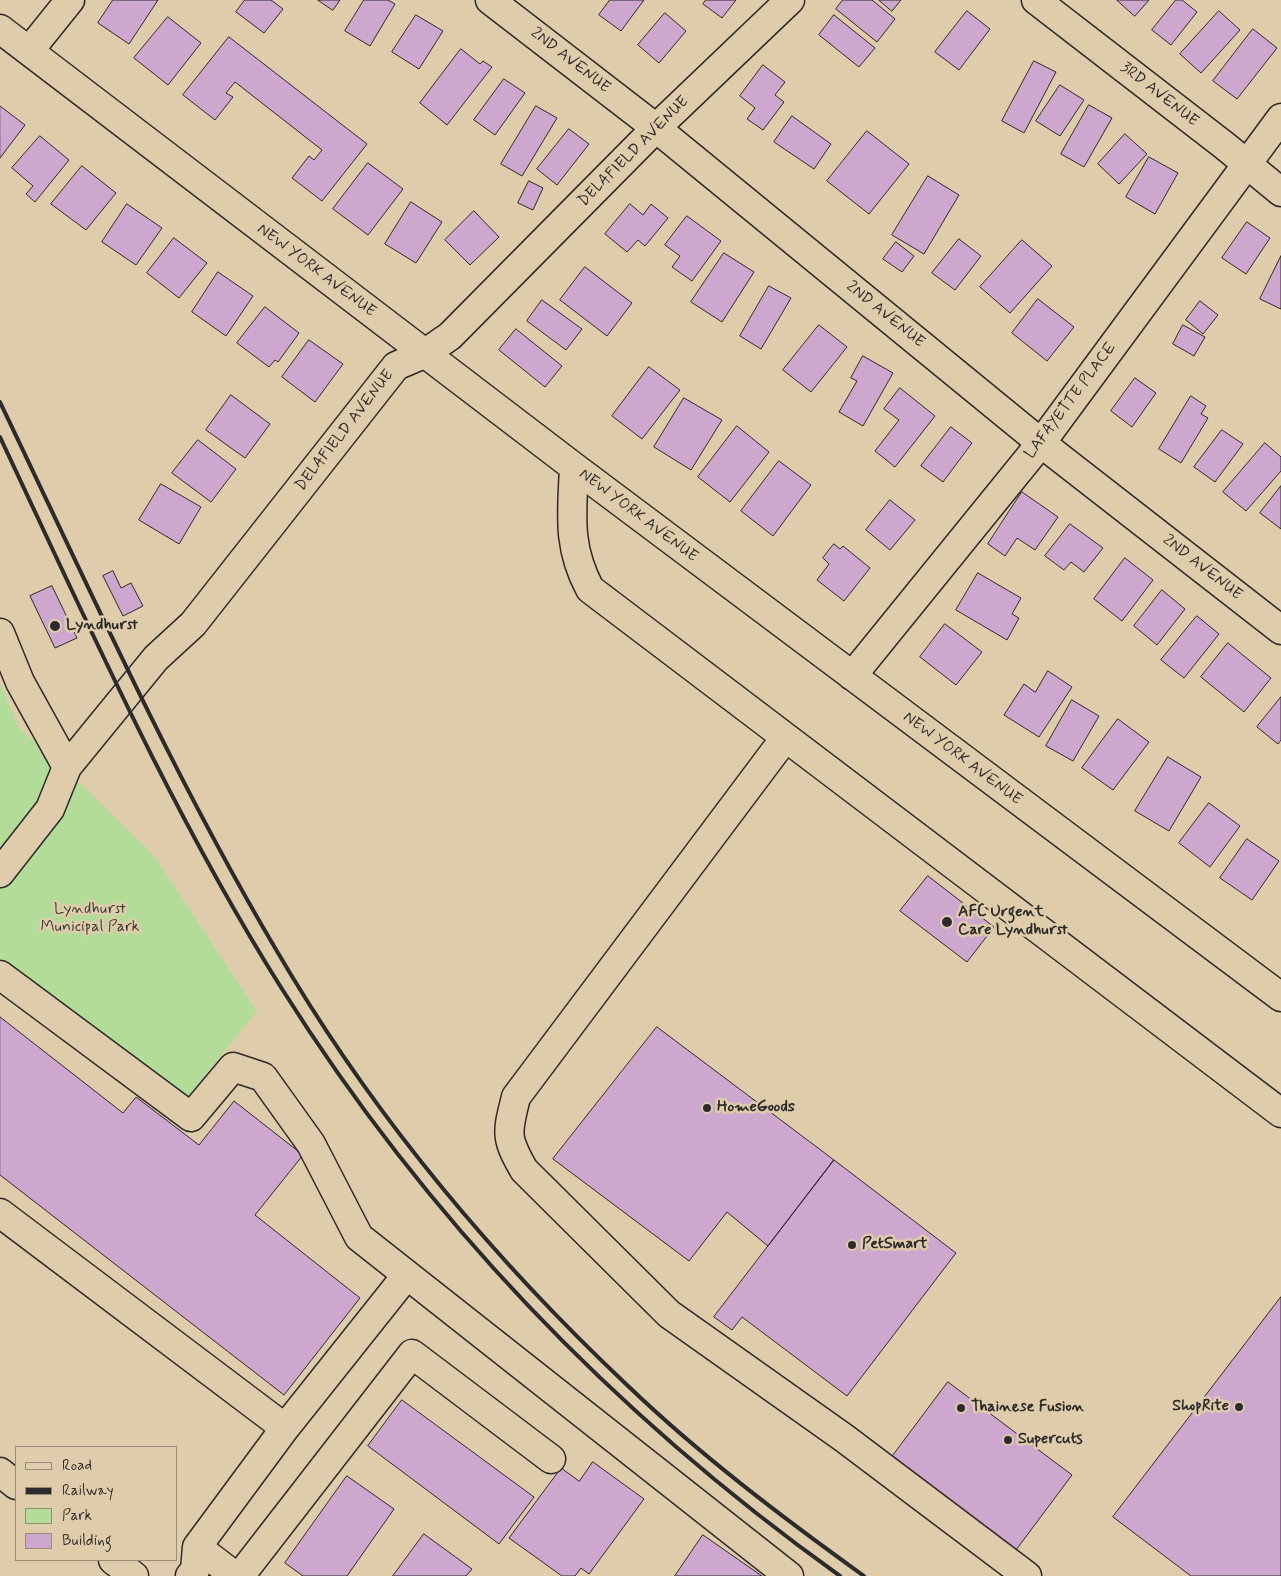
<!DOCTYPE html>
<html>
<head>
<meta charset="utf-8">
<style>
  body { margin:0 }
  #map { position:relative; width:1281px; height:1576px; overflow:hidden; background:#dfccaa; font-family:Mynerve,sans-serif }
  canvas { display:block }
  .legend { position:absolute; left:15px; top:1446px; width:162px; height:115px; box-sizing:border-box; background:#dfccaa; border:1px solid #978c77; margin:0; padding:6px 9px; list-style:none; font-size:15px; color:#2b2b2b }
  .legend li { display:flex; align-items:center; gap:10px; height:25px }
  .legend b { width:25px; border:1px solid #978c77 }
</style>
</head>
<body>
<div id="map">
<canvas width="1281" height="1576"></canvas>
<ul class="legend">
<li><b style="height:6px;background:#dfccaa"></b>Road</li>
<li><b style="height:6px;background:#2b2b2b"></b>Railway</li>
<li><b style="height:14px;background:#b3dc98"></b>Park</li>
<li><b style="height:14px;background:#cda7ce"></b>Building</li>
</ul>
</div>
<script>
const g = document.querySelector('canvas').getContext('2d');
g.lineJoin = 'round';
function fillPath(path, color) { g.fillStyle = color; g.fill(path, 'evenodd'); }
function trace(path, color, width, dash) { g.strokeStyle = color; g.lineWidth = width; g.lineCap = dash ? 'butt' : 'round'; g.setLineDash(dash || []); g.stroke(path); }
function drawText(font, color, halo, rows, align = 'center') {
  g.font = font + ' Mynerve,sans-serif'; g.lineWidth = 5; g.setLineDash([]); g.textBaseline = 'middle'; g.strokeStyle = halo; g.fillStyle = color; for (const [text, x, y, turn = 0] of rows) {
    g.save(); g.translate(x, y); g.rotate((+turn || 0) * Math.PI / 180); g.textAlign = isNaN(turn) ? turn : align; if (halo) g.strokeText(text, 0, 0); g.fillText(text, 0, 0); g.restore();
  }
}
const green = new Path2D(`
  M0,682L18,727L77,780L155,857L257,1011L183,1102L0,963Z`);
const building = new Path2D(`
  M113,0H158L129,44L98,23Z
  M245,0H271L283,9L264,33L236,12Z
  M318,0H340L333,10Z
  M364,0H388L395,4L370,46L345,31Z
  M610,0H644L621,31L599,15Z
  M706,0H736L722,18L703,4Z
  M843,0H872L895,19L877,42L836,9Z
  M879,0H901L892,11Z
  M1117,0H1149L1135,16Z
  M1176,0H1182L1197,12L1171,45L1152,30Z
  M967,11L990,29L959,70L935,52Z
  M1219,11L1240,30L1201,73L1180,54Z
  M665,13L686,31L659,63L638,45Z
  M416,15L443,31L419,69L392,52Z
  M834,15L875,48L859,67L819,35Z
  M168,17L201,43L168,85L134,58Z
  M1253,29L1277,48L1237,99L1213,81Z
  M229,37L367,144L322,201L292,178L309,156L314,160L322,150L235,82L226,93L233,97L215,120L183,95Z
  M461,49L480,64L483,61L492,67L447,125L420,103Z
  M1034,61L1056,72L1024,133L1002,121Z
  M763,65L785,82L775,95L784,102L763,130L747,119L755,108L740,96Z
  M504,79L525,93L495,135L474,120Z
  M1060,85L1084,100L1060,136L1036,121Z
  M1089,105L1112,118L1084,167L1061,154Z
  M0,106L25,125L0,158Z
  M536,106L557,118L522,176L501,164Z
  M792,116L831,144L814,169L774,142Z
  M569,129L589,144L557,185L537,169Z
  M867,131L909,164L869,214L827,181Z
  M1125,134L1147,154L1119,184L1098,164Z
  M40,136L69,160L35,202L26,194L33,186L12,168Z
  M1149,157L1178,173L1155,214L1126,197Z
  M368,163L403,189L368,235L333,209Z
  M82,166L116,193L86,230L51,204Z
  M928,176L959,195L924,254L892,235Z
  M529,181L543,188L533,210L518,203Z
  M411,202L442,222L416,263L385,244Z
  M127,204L162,228L136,265L102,242Z
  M630,204L643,215L651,204L668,218L645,246L638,240L627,252L605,234Z
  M474,211L499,237L470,265L445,240Z
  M687,216L721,241L692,281L672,267L680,256L665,245Z
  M1247,222L1270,238L1246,274L1222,258Z
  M174,238L207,263L179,298L147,273Z
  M959,239L981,256L955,290L932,273Z
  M1022,240L1052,266L1010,313L980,287Z
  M896,242L914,256L902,272L883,259Z
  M724,253L754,272L722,322L691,302Z
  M1281,256V309L1260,299Z
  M585,267L632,303L607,336L560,300Z
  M218,272L253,296L226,336L192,312Z
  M769,286L791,298L761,349L740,336Z
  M1038,299L1074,327L1047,361L1012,333Z
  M542,300L582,329L566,350L527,321Z
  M1200,301L1218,315L1203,334L1186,320Z
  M265,307L299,333L278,362L275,360L269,367L237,343Z
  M819,325L847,347L811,392L783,370Z
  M1183,325L1205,337L1194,356L1173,344Z
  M516,329L562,366L545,387L499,350Z
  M309,340L343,364L315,402L282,377Z
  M863,356L893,373L863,426L839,412L857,381L851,378Z
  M649,367L680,390L642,439L612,416Z
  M1135,378L1156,393L1132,427L1111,411Z
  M900,388L935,416L895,467L875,451L899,420L884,409Z
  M231,395L270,424L245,458L206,430Z
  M1191,396L1206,406L1201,414L1208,418L1181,463L1159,449Z
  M684,398L722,420L691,470L654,447Z
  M737,426L769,452L730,502L698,477Z
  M951,427L972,443L943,482L921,466Z
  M1222,430L1243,444L1215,482L1194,467Z
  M198,440L236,469L211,502L172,473Z
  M1265,443L1281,457V471L1246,511L1223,492Z
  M779,461L811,485L773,536L741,511Z
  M161,484L201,507L179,544L139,520Z
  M1281,486V529L1260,513Z
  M1022,492L1058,517L1035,550L1017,538L1005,556L988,544Z
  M890,500L915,520L890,550L866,530Z
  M1070,524L1103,548L1084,572L1071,562L1064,570L1045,556Z
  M834,544L840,549L843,546L870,568L844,601L817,580L829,564L823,558Z
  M1125,558L1153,580L1122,621L1094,599Z
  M113,571L121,588L131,583L143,606L123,616L103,576Z
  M978,573L1021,598L1012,614L1019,618L1007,640L956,610Z
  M52,586L77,638L55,648L30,596Z
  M1162,590L1185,609L1157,645L1134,626Z
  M1197,616L1219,634L1184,678L1161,660Z
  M945,624L982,652L956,685L920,657Z
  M1228,643L1271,678L1244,712L1201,677Z
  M1048,671L1072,687L1039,737L1004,715L1024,684L1035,692Z
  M1281,697V740L1278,744L1257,727Z
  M1072,700L1099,716L1073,761L1046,746Z
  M1118,719L1149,742L1113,790L1082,768Z
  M1168,757L1201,777L1169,831L1135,811Z
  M1209,803L1240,826L1210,867L1179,843Z
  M1247,839L1279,861L1252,900L1220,878Z
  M928,876L994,927L967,962L900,911Z
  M0,1017L123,1113L136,1097L199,1145L234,1101L303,1155L255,1215L360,1298L284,1395L0,1175Z
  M657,1027L834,1160L768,1246L727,1212L689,1261L553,1159Z
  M834,1160L956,1253L847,1396L742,1317L732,1330L714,1317Z
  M1281,1297V1576H1191L1113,1517Z
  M948,1382L1072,1475L1013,1554L889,1461Z
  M402,1400L534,1497L499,1544L368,1446Z
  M593,1462L644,1499L589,1574L581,1568L575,1576H562L509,1538L561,1468L579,1481Z
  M347,1476L394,1509L347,1576H303L285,1563Z
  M424,1534L472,1569L466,1576H393Z
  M703,1535L762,1576H675Z`);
const minor = new Path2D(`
  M490,0L656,128L1041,443L1281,630
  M1036,0L1225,146L1281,192
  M0,29L574,467L1281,997
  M29,51L70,0
  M574,467C572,514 567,546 590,589L1281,1113
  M0,633L20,682L67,767
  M852,676L1041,443L1281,118
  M785,738L516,1097C507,1133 505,1137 524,1170L669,1314L844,1438L1027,1576
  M0,873L50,809L67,767L156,658L193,624L396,366L424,354L450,336L656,128L790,0
  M0,975L191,1117L233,1067L263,1077L311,1144L359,1237L789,1576
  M0,1213L285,1428L406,1276
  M0,1472L16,1485
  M197,1547L235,1576
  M113,1560L134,1576
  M190,1576L195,1570L197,1547L285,1428
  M240,1576L412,1354L551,1459`);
const rail = new Path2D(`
  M0,402C93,596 181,794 293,978C384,1128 500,1265 627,1385C700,1455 782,1517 864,1576
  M0,437C88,624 172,814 282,989C428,1221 618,1417 840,1576`);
const markers = [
  [55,626,6,"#2b2b2b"],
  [947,922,6,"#2b2b2b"],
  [707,1108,5,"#2b2b2b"],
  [852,1245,5,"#2b2b2b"],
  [1239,1407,5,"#2b2b2b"],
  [961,1408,5,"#2b2b2b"],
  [1008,1440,5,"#2b2b2b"]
];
const streetNames = [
  ["2ND AVENUE",570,61,38],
  ["3RD AVENUE",1159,95,38],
  ["DELAFIELD AVENUE",634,152,-45],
  ["NEW YORK AVENUE",316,271,37],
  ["2ND AVENUE",885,315,39],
  ["LAFAYETTE PLACE",1071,401,-53],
  ["DELAFIELD AVENUE",345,431,-52],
  ["NEW YORK AVENUE",638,516,37],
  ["2ND AVENUE",1202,568,38],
  ["NEW YORK AVENUE",962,759,37]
];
const poiNames = [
  ["Lyndhurst",66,626],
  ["AFC Urgent",958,913],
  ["Care Lyndhurst",958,931],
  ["HomeGoods",717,1108],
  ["PetSmart",862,1245],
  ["ShopRite",1229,1407,"right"],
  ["Thainese Fusion",971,1408],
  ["Supercuts",1018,1440]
];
const parkNames = [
  ["Lyndhurst",90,910],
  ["Municipal Park",90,928]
];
fillPath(green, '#b3dc98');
fillPath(building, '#cda7ce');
trace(building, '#2b2b2b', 1);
trace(minor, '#2b2b2b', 31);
trace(minor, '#dfccaa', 28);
trace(rail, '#2b2b2b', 4);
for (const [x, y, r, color] of markers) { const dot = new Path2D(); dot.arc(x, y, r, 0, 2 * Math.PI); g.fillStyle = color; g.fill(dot); trace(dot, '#dfccaa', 2); }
drawText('16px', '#2b2b2b', '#dfccaa', streetNames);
drawText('bold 16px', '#2b2b2b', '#dfccaa', poiNames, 'left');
drawText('16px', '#393d36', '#dfccaa', parkNames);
</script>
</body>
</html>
